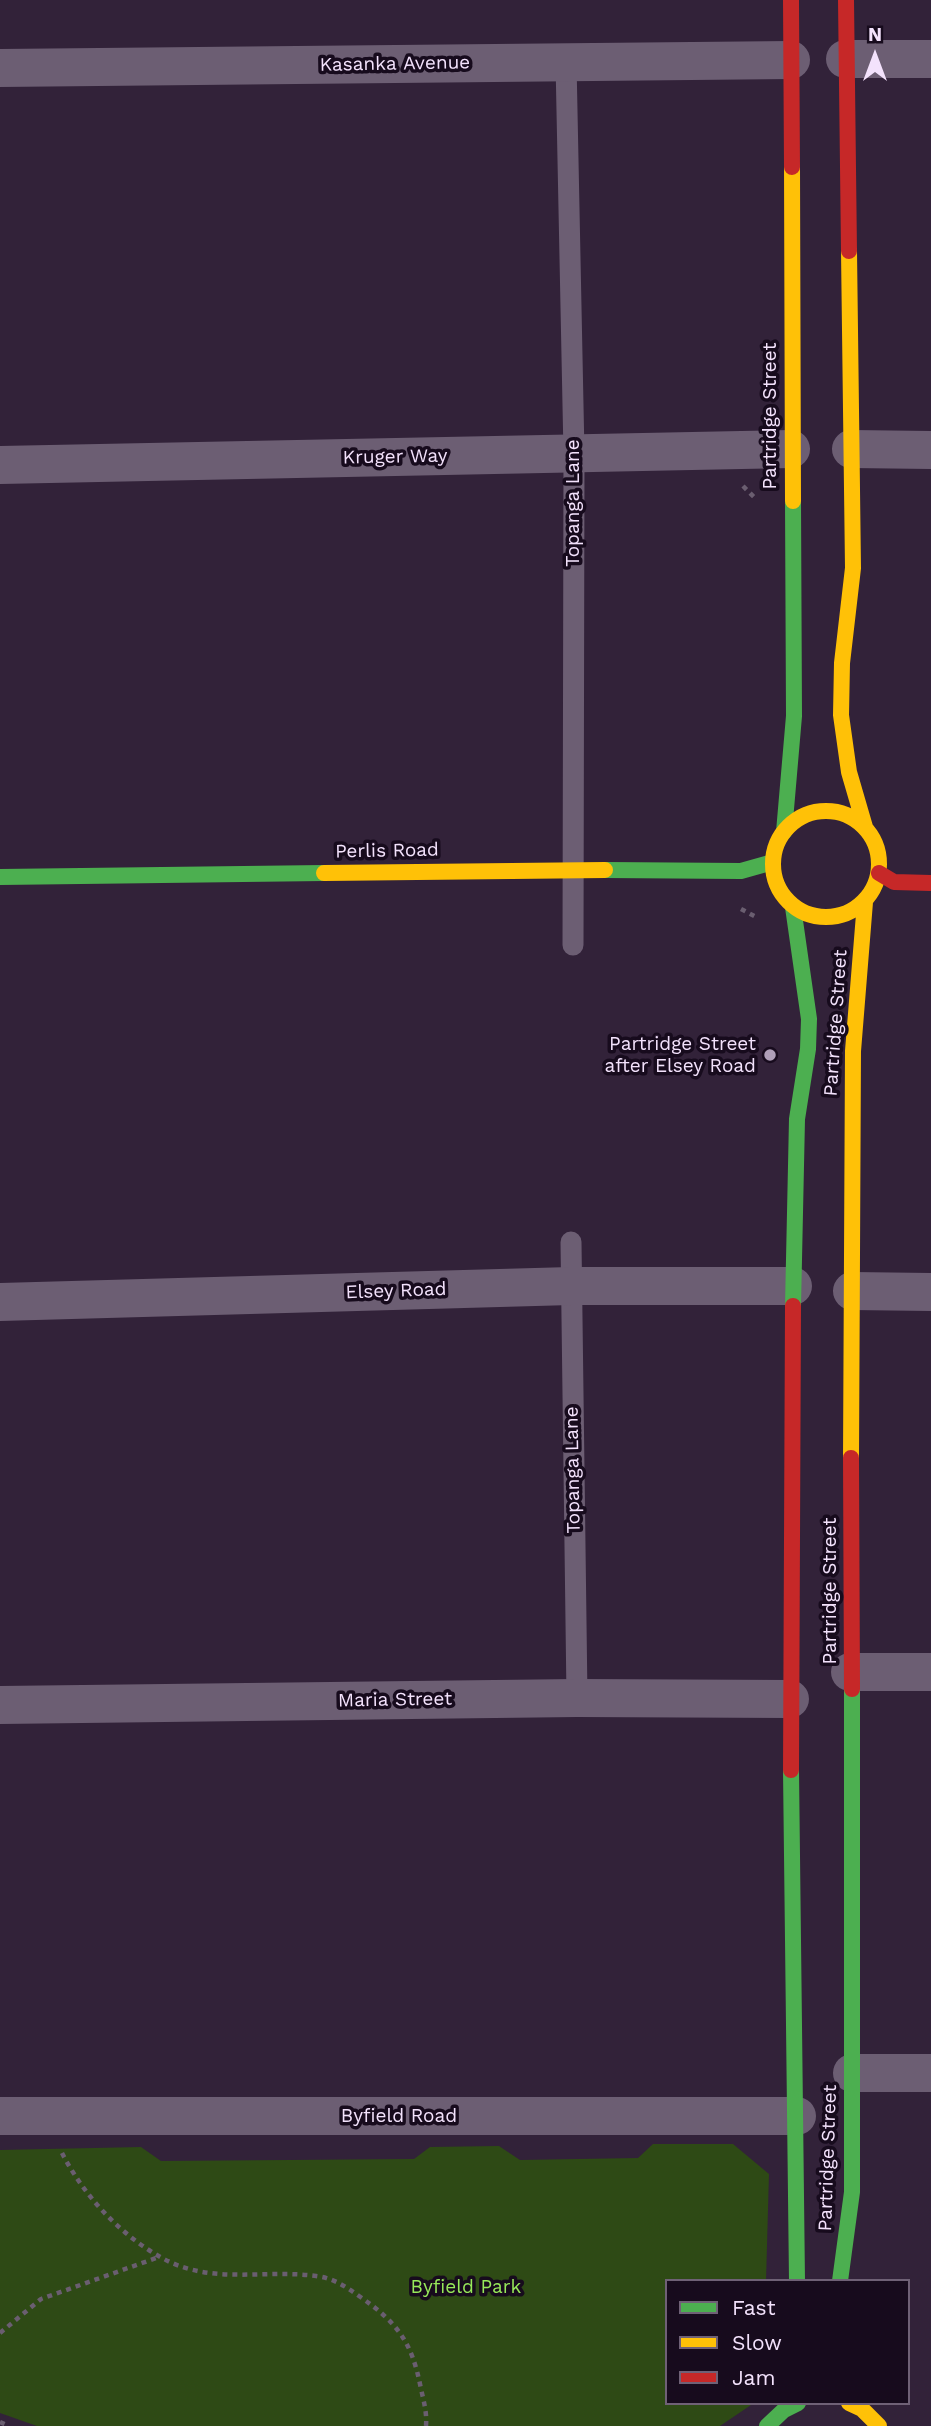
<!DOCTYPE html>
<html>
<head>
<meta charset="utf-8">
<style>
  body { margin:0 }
  #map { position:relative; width:931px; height:2426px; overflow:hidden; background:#322239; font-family:"Work Sans",sans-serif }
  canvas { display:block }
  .legend { position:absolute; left:665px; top:2279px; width:245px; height:126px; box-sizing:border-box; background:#170b1d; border:2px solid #6f6176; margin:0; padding:9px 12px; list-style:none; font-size:21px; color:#f3e2fc }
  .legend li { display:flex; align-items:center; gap:14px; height:35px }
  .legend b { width:35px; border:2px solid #6f6176 }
  .north { position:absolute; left:840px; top:21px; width:70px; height:70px; -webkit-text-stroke:5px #170b1d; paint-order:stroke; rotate:0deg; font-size:19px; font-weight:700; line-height:28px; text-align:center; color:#f3e2fc }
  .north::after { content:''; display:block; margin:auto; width:24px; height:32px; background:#f3e2fc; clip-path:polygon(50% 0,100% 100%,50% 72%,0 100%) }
</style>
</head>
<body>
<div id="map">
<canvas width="931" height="2426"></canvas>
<ul class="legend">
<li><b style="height:9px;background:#4caf50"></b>Fast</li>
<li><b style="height:9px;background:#ffc107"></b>Slow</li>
<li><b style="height:9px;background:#c62828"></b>Jam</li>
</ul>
<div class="north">N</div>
</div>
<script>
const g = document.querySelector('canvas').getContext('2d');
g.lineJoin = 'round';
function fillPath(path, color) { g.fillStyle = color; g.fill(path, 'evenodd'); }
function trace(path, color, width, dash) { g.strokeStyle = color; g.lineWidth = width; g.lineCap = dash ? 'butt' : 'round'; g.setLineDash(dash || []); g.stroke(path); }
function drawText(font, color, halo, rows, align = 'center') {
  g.font = font + ' "Work Sans",sans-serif'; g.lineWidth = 7; g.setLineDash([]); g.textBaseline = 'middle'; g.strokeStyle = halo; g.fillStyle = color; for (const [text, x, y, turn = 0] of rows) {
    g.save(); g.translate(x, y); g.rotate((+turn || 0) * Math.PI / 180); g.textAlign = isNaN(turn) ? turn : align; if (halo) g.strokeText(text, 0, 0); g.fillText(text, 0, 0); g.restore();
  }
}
const green = new Path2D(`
  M653,2144H733L769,2174L766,2281H667V2403H754L720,2426H37L0,2413V2150L141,2147L161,2161L414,2159L430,2147L499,2146L520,2160L638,2158Z`);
const path = new Path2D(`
  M743,486L756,499
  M741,909L758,918
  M62,2153C84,2196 121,2236 164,2259C212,2285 265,2269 316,2276C333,2278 345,2286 359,2296C398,2323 412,2342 421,2389C424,2402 427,2413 426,2426
  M0,2333L41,2299L159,2257
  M0,2422L9,2426`);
const lane = new Path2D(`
  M566,62L574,454L573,945
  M571,1242L577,1698`);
const street = new Path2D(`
  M845,59H931
  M0,68L791,60
  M851,449L931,450
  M0,465L791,449
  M852,1291L931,1292
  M0,1302L571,1286H793
  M850,1672H931
  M0,1705L577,1698L790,1699
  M852,2073H931
  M0,2116H797`);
const fast = new Path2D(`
  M784,832L794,716L793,501
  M605,870L741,871L773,862
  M0,877L324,873
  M793,1306L797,1119L808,1049L809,1019L793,907
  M791,1770L797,2281
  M840,2281L852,2192V1689
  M767,2426L784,2410L798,2403`);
const slow = new Path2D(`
  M792,167L793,501
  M849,251L853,568L842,663L841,715L849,772L865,827
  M773 864a53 53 0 1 1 106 0a53 53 0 1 1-106 0Z
  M324,873L605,870
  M851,1458L853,1051L865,902
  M849,2403L862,2409L879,2426`);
const jam = new Path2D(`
  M791,0L792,167
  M846,0L849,251
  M879,873L894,882L931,883
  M851,1458L852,1689
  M791,1770L793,1306`);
const markers = [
  [770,1055,7,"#af9fb8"]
];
const streetNames = [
  ["Kasanka Avenue",395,64,-1],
  ["Partridge Street",770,416,-90],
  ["Kruger Way",395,457,-1],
  ["Topanga Lane",573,503,-90],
  ["Perlis Road",387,851,-1],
  ["Partridge Street",836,1023,-86],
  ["Elsey Road",396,1291,-2],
  ["Topanga Lane",573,1470,-91],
  ["Partridge Street",830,1591,-90],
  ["Maria Street",395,1700,-1],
  ["Byfield Road",399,2116],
  ["Partridge Street",828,2158,-88]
];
const poiNames = [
  ["Partridge Street",756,1044],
  ["after Elsey Road",756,1066]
];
const parkNames = [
  ["Byfield Park",466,2287]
];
fillPath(green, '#2e4a15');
trace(path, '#6a5e70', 4.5, [5, 5]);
trace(lane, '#6c5e73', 21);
trace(street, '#6c5e73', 38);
trace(fast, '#4caf50', 16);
trace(slow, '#ffc107', 16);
trace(jam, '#c62828', 16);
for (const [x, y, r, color] of markers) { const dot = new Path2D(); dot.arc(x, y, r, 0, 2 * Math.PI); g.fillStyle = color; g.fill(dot); trace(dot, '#170b1d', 2.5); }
drawText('19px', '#f3e2fc', '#170b1d', streetNames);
drawText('19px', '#f3e2fc', '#170b1d', poiNames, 'right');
drawText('19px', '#97e95a', '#170b1d', parkNames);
</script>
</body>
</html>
